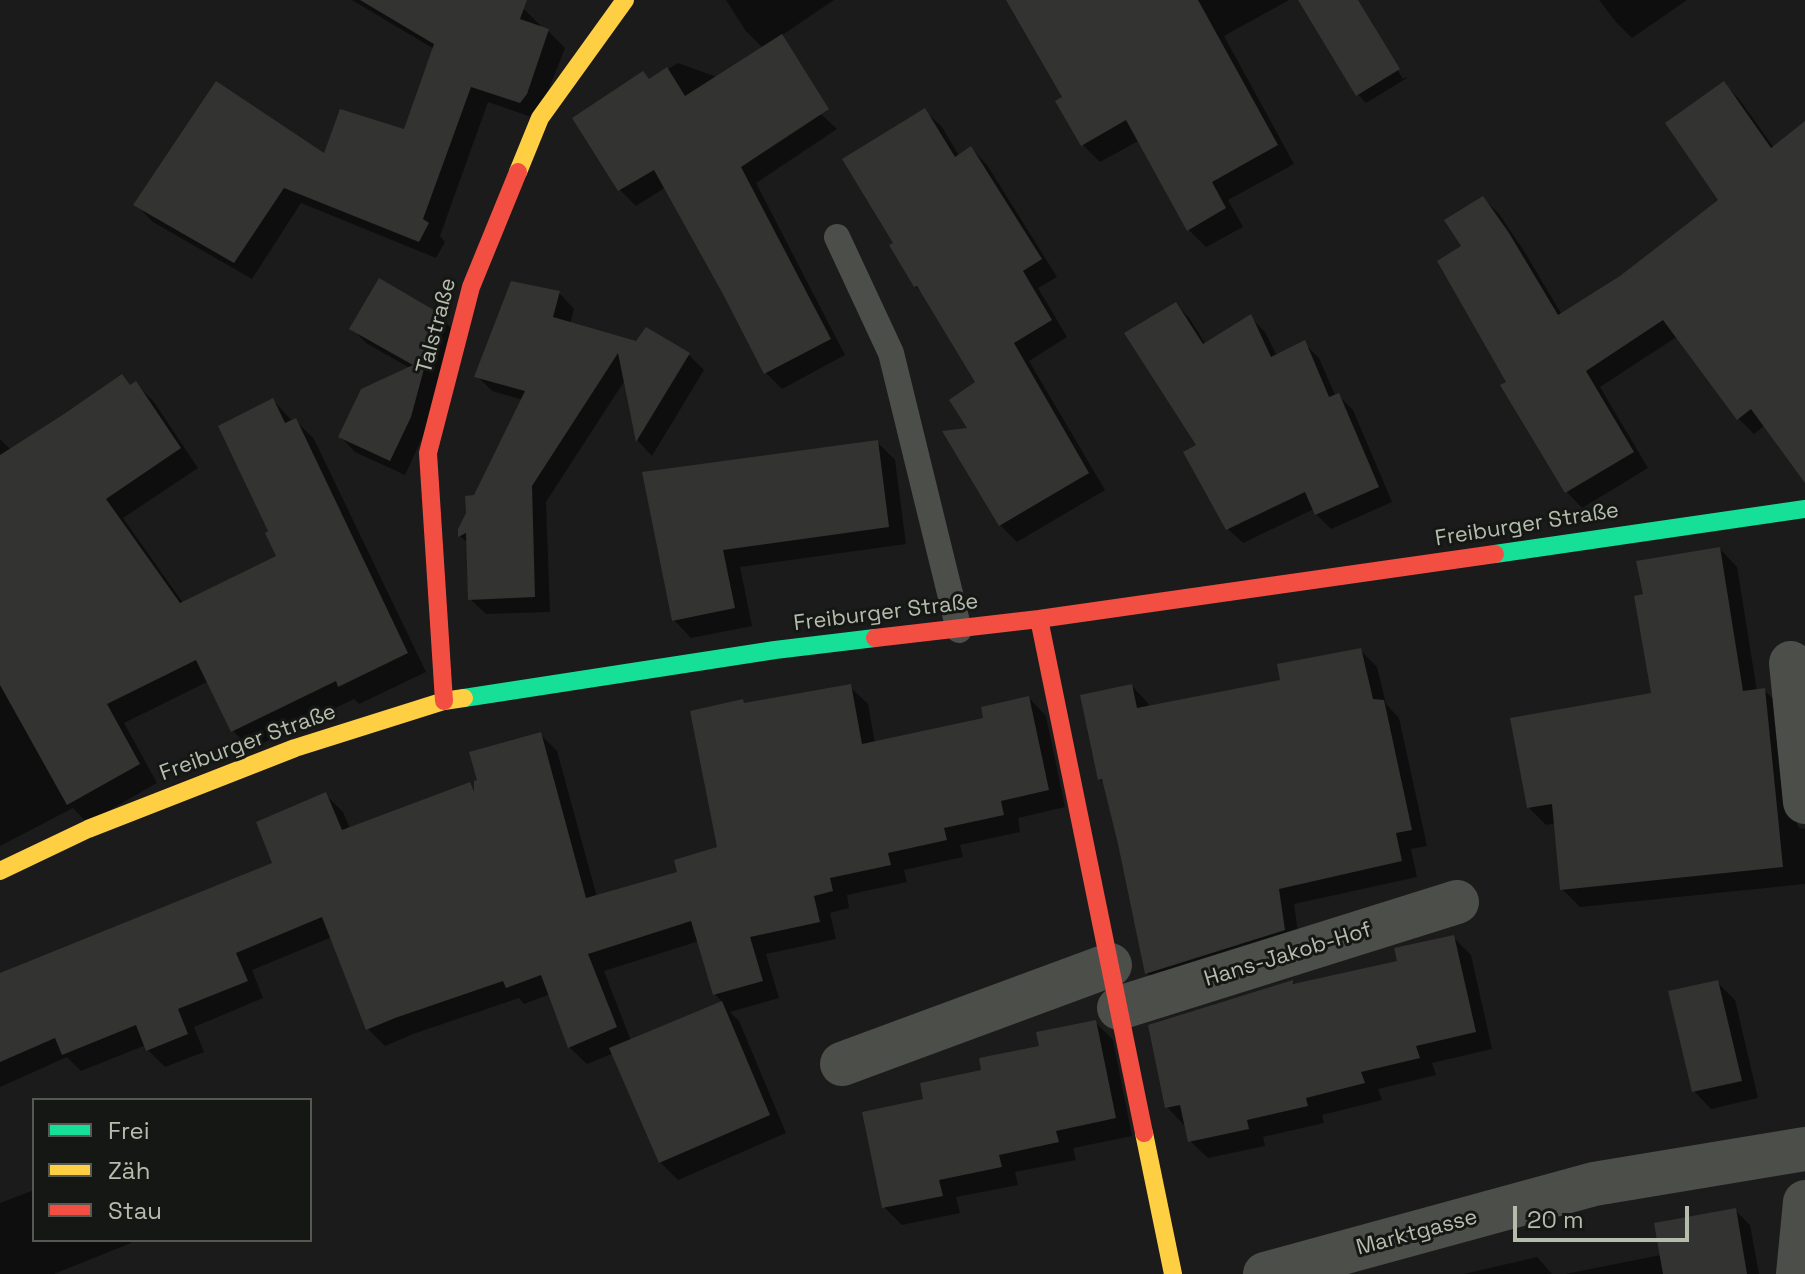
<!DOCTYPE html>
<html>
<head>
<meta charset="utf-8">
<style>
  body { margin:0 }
  #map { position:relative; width:1805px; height:1274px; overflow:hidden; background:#1b1b1b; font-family:"Space Grotesk",sans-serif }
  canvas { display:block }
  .legend { position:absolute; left:32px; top:1098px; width:280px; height:144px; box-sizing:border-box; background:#151715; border:2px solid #555951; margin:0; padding:10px 14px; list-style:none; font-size:24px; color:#b6bcac }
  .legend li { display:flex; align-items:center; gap:16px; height:40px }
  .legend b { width:40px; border:2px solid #555951 }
  .scale { position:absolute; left:1513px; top:1206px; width:176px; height:36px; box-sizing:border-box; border:4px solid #b6bcac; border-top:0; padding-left:10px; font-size:24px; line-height:28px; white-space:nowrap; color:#b6bcac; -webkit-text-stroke:6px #151715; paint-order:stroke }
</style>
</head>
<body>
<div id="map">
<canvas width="1805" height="1274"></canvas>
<ul class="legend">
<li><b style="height:10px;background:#16e098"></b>Frei</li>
<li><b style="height:10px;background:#ffcf43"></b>Zäh</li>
<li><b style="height:10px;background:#f24e42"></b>Stau</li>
</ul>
<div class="scale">20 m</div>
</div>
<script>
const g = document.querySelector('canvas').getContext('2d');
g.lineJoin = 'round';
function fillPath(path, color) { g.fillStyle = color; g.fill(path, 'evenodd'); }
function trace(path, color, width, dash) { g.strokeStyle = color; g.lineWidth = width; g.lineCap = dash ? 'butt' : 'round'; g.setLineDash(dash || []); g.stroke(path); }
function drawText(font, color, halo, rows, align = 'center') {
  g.font = font + ' "Space Grotesk",sans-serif'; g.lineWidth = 6; g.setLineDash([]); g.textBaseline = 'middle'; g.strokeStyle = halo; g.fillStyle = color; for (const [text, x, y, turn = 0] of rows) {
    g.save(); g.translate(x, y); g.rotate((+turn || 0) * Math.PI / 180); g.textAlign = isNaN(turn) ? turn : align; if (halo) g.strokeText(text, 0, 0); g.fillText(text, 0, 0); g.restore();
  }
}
const shadow = new Path2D(`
  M352,0H499L524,9L541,26L540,28L548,31L565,48L537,119L488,102L440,236L445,242L436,258L301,203L252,279L153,222L136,205L325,156L405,132L434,49Z
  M726,0H834L763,48L745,30Z
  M1008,0H1289L1224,36L1294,164L1228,200L1243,227L1206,247L1188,229L1140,140L1100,162L1082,144L1064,98Z
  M1599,0H1687L1632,38L1616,22Z
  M1366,16L1373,23H1369L1403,79L1406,77L1407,78L1366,103L1358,94Z
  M678,63L822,115L837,129L756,183L845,355L782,389L766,373L666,187L636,206L620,190L575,118L650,80Z
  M1724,84L1739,99L1774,148L1805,123V474L1765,425L1754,434L1739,419L1678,336L1600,387L1648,468L1582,508L1567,492L1502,386L1508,382L1464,247L1483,198L1499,214L1524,251L1562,315L1621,277L1721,200Z
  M925,111L942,127L959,156L971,148L987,165L1057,277L1038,288L1067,337L1029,361L1105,490L1017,542L1000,525L970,429L978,383L926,297L915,286L896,243Z
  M559,293L574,309L570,324L689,355L704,370L652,456L638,441L625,380L546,502L550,612L486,614L470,599L469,544L460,536V529L523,400L492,391L477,376Z
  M1176,304L1190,319L1206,345L1250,317L1265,332L1277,356L1304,343L1319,358L1336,397L1339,396L1353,410L1392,502L1331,529L1316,514L1314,509L1243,543L1228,529L1199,446Z
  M437,314L452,329L425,432L405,475L355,452L341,437L410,368L366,343L352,328Z
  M136,384L154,402L198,468L123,518L183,603L279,557L271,532L273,400L293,422L295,420L314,439L426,672L359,704L354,699L251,749L233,731L209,681L124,723L157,783L87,823L73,808L0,846V439L11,450Z
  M877,442L895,460L906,544L740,567L752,626L691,638L674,620L644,474Z
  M1720,549L1737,567L1757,691L1764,690L1782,708L1797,824L1799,828L1805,829V884L1580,907L1562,889L1556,823L1546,825L1528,807L1653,695L1645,596Z
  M1360,650L1377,667L1386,704L1399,718L1427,846L1411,849L1417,877L1294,904L1300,946L1163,989L1147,973L1106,785L1099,779L1132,686L1148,703L1149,708L1282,681Z
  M850,687L868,704L875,744L985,720L1029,698L1046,716L1065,807L1018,818L1020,832L960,845L963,857L904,870L907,882L847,895L849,908L830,913L836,939L766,954L779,998L730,1012L739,1021L786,1133L678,1180L660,1162L614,1053L587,1064L569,1047L550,994L524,1004L519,998L413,1034L385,1046L368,1029L332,937L252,970L263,998L194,1027L204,1052L165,1067L148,1050L146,1045L81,1071L67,1057L0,1087V975L275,864L326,795L343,812L350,829L470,785L476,791L540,734L557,751L597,897L680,874L719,848L743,701L746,705ZM699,941L715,994L722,1002L631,1041L604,971Z
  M1453,937L1471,955L1492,1049L1432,1063L1436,1075L1378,1089L1382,1100L1322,1115L1324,1123L1263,1137L1265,1146L1208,1158L1190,1141L1184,1125L1167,1107L1292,982L1296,985L1400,962Z
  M1717,982L1735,1000L1758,1098L1711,1109L1694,1091Z
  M1095,1022L1113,1040L1132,1136L1073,1148L1076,1160L1015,1172L1018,1185L956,1197L960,1213L902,1225L884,1207L926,1101L983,1071L1042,1048Z
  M34,1190V1240H130L131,1243L54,1274H0V1203Z
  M1735,1210L1750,1225L1759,1274H1565L1661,1255Z
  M1537,1257L1552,1274H1464Z`);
const building = new Path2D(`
  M360,0H527L520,19L549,29L527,94L520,103L471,87L423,219L429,223L419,242L284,188L234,263L133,205L216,81L324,153L340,109L404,129L434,44Z
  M1006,0H1198L1278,145L1212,182L1226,208L1187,231L1126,120L1081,146L1055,101L1062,97Z
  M1298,0H1358L1400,69L1356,96Z
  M782,34L829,109L741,167L831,339L764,374L724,296L654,170L618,191L572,118L643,71L649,79L667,67L685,96Z
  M1724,81L1771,148L1805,121V483L1751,409L1737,420L1663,320L1586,371L1634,452L1565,493L1500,385L1506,382L1437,261L1461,246L1444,220L1483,196L1509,233L1558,315L1620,276L1718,200L1665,123Z
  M925,108L955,157L971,146L1042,259L1023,271L1052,320L1014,343L1089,473L999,526L942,431L967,428L949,400L975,382L917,286L914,287L889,245L893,243L842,159Z
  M379,278L439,313L411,417L390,461L338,437L361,389L413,365L349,329Z
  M511,281L560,291L553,317L636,341L646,327L690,353L636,442L618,353L532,486L535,597L468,600L466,533L458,537V529L466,513L465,496L474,495L525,391L474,377Z
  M1176,302L1203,344L1251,314L1271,357L1305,340L1329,397L1339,393L1379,487L1315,515L1305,492L1226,530L1183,452L1196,445L1124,333Z
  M122,374L130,385L136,381L181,448L106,499L180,603L276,556L265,533L268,531L218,426L273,398L285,423L296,418L408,653L338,687L336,681L231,732L196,660L107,704L140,764L67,805L0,685V455L64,414Z
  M878,440L889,527L723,550L735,608L672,621L642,472Z
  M1720,547L1743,691L1765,688L1783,867L1560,890L1552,804L1527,808L1510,718L1651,693L1634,596L1643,594L1636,561Z
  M1361,648L1373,699L1384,700L1412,830L1396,833L1402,861L1279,889L1285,930L1145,974L1118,844L1102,779L1098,780L1080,695L1132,684L1137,708L1280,680L1277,664Z
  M851,684L862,744L983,718L981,707L1029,696L1049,790L1001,801L1004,815L944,828L947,840L888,853L891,865L830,878L833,891L814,896L820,922L750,937L763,981L713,995L691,921L588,954L617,1027L568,1048L541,975L506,988L503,981L395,1018L366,1030L322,917L236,953L248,981L178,1009L188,1034L146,1051L136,1025L62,1055L55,1038L0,1062V973L272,863L256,822L326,792L342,830L470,782L474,791V781L477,780L469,752L541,732L586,898L677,872L674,860L717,847L690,711L743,699L744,703Z
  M1454,935L1476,1032L1416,1046L1420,1058L1361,1072L1365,1083L1306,1098L1308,1106L1247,1120L1249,1129L1188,1142L1180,1105L1165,1108L1148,1025L1293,980V984L1397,961L1394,948Z
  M1718,980L1742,1081L1692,1092L1668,991Z
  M722,1001L770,1115L659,1163L609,1048Z
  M1096,1020L1116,1118L1056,1131L1059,1142L999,1155L1002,1167L939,1180L943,1196L882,1208L862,1112L923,1099L920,1083L981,1070L979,1058L1039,1046L1036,1032Z
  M1736,1208L1747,1274H1663L1654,1223Z`);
const lane = new Path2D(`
  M837,237L891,353L959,630`);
const street = new Path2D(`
  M1791,663L1805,802
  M1119,1008L1457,902
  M842,1064L1110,965
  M1265,1274L1594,1184L1805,1149
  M1798,1274L1805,1202`);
const fast = new Path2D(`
  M1495,554L1805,509
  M464,698L775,650L875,638`);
const slow = new Path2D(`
  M518,172L540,118L625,0
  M0,871L88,829L295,748L444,701L464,698
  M1144,1133L1173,1274`);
const jam = new Path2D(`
  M1039,619L1144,1133
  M875,638L1039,619L1495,554
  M444,701L428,453L471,287L518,172`);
const streetNames = [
  ["Talstraße",437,326,-75],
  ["Freiburger Straße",1527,525,-9],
  ["Freiburger Straße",886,613,-7],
  ["Freiburger Straße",248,743,-20],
  ["Hans-Jakob-Hof",1288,955,-17],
  ["Marktgasse",1417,1233,-15]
];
fillPath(shadow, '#0007');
fillPath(building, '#333331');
trace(lane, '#4c4e49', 26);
trace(street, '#4c4e49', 44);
trace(fast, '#16e098', 18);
trace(slow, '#ffcf43', 18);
trace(jam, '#f24e42', 18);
drawText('22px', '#b6bcac', '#151715', streetNames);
</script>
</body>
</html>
